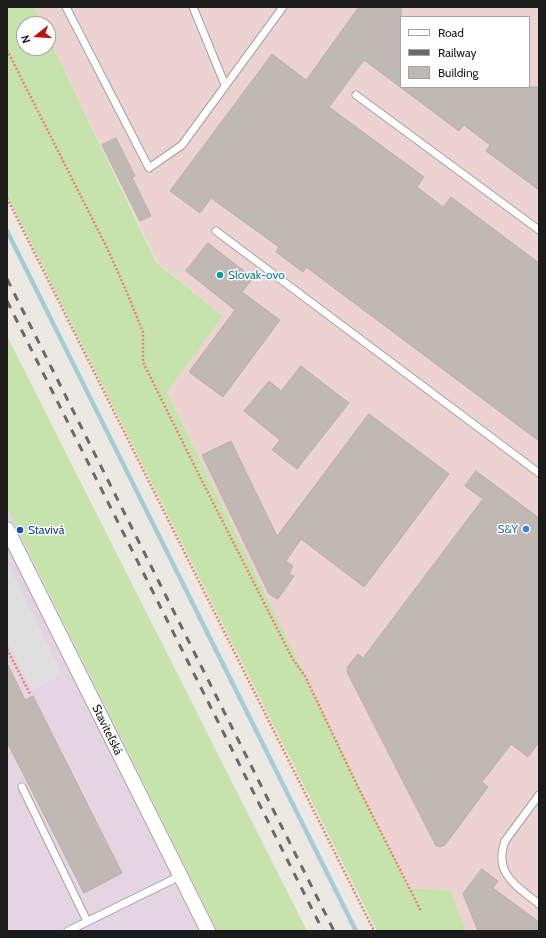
<!DOCTYPE html>
<html>
<head>
<meta charset="utf-8">
<style>
  body { margin:0 }
  #map { position:relative; width:546px; height:938px; overflow:hidden; background:#ece9e2; font-family:Cabin,sans-serif }
  canvas { display:block }
  .frame { position:absolute; inset:0; border:8px solid #1b1b1b; pointer-events:none }
  .legend { position:absolute; left:400px; top:16px; width:130px; height:72px; box-sizing:border-box; background:#fff; border:1px solid #a4a4a4; margin:0; padding:5px 7px; list-style:none; font-size:12px; color:#1b1b1b }
  .legend li { display:flex; align-items:center; gap:8px; height:20px }
  .legend b { width:20px; border:1px solid #a4a4a4 }
  .north { position:absolute; left:16px; top:16px; width:40px; height:40px; box-sizing:border-box; background:#fff; border:1px solid #a4a4a4; border-radius:50%; rotate:253deg; font-size:11px; font-weight:700; line-height:16px; text-align:center; color:#1b1b1b }
  .north::after { content:''; display:block; margin:auto; width:14px; height:18px; background:#b61411; clip-path:polygon(50% 0,100% 100%,50% 72%,0 100%) }
</style>
</head>
<body>
<div id="map">
<canvas width="546" height="938"></canvas>
<div class="frame"></div>
<ul class="legend">
<li><b style="height:5px;background:#fff"></b>Road</li>
<li><b style="height:5px;background:#696969"></b>Railway</li>
<li><b style="height:11px;background:#c0b8b2"></b>Building</li>
</ul>
<div class="north">N</div>
</div>
<script>
const g = document.querySelector('canvas').getContext('2d');
g.lineJoin = 'round';
function fillPath(path, color) { g.fillStyle = color; g.fill(path, 'evenodd'); }
function trace(path, color, width, dash) { g.strokeStyle = color; g.lineWidth = width; g.lineCap = dash ? 'butt' : 'round'; g.setLineDash(dash || []); g.stroke(path); }
function drawText(font, color, halo, rows, align = 'center') {
  g.font = font + ' Cabin,sans-serif'; g.lineWidth = 3; g.setLineDash([]); g.textBaseline = 'middle'; g.strokeStyle = halo; g.fillStyle = color; for (const [text, x, y, turn = 0] of rows) {
    g.save(); g.translate(x, y); g.rotate((+turn || 0) * Math.PI / 180); g.textAlign = isNaN(turn) ? turn : align; if (halo) g.strokeText(text, 0, 0); g.fillText(text, 0, 0); g.restore();
  }
}
const commercial = new Path2D(`
  M34,7H539V931H466L451,891L409,888L167,392L223,316L157,262L48,36V24H42ZM401,17H529V87H401Z`);
const industrial = new Path2D(`
  M7,508L126,747L217,931H7Z`);
const grass = new Path2D(`
  M7,7H34L42,24H24V48H48V36L156,262L223,316L167,392L409,888L451,891L466,931H377L7,195Z
  M7,336L307,931H217L7,508Z`);
const parking = new Path2D(`
  M7,563L62,675L32,690L7,640Z`);
const stream = new Path2D(`
  M7,231L356,931`);
const building = new Path2D(`
  M359,7H401V87H539V190L486,151L490,145L464,125L459,131L364,60L329,107L424,177L417,187L443,207L451,197L539,263V441L306,267L303,272L276,252L279,247L211,198L200,213L170,191L272,54L306,80Z
  M116,138L135,176L132,177L151,216L140,221L102,145Z
  M208,243L253,278L242,292L280,320L223,397L189,372L235,310L186,271Z
  M301,366L349,403L297,469L272,450L280,440L244,411L269,381L281,391Z
  M369,414L449,474L364,587L301,539L286,561L293,566L289,574L294,576L278,599L269,594L202,455L231,441L277,536Z
  M476,471L539,518V742L528,757L511,744L482,782L488,787L445,845L440,847L436,846L347,672L348,666L358,654L363,658L483,499L465,486Z
  M7,663L25,700L33,696L122,873L84,893L7,742Z
  M482,869L498,881L493,888L539,922V931H478L463,894Z`);
const path = new Path2D(`
  M7,50L107,248L125,288L143,332V362L197,471L292,658L305,676L357,785L421,911
  M7,198L374,931
  M7,649L30,694`);
const lane = new Path2D(`
  M66,7L149,168L182,145L283,7
  M193,7L225,85
  M356,95L539,230
  M216,231L539,473
  M22,787L87,921
  M539,795L505,841C493,874 517,886 539,904
  M68,931L180,876`);
const street = new Path2D(`
  M7,529L208,931`);
const rail = new Path2D(`
  M7,279L334,931
  M7,301L323,931`);
const markers = [
  [220,275,4,"#0f9aa8"],
  [526,529,4,"#3f7fe0"],
  [20,530,4,"#1a4fb4"]
];
const cultureNames = [
  ["Slovak-ovo",228,275]
];
const shopNames = [
  ["S&Y",518,529]
];
const transitNames = [
  ["Stavivá",28,530]
];
const streetNames = [
  ["Staviteľská",107,730,64]
];
fillPath(commercial, '#ecd3d2');
fillPath(industrial, '#e5d4e1');
fillPath(grass, '#c6e3ab');
fillPath(parking, '#dfdfdf');
trace(stream, '#a5cbd6', 4.5);
fillPath(building, '#c0b8b2');
trace(building, '#bcb0a6', 1);
trace(lane, '#a2a2a2', 9);
trace(street, '#a2a2a2', 16);
trace(path, '#ed8072', 2.5, [2, 2]);
trace(lane, '#fff', 7);
trace(street, '#fff', 14);
trace(rail, '#696969', 3, [8, 8]);
for (const [x, y, r, color] of markers) { const dot = new Path2D(); dot.arc(x, y, r, 0, 2 * Math.PI); g.fillStyle = color; g.fill(dot); trace(dot, '#fff', 1.5); }
drawText('12px', '#0d838f', '#fff', cultureNames, 'left');
drawText('12px', '#366cbe', '#fff', shopNames, 'right');
drawText('12px', '#164399', '#fff', transitNames, 'left');
drawText('12px', '#1b1b1b', '#fff', streetNames);
</script>
</body>
</html>
